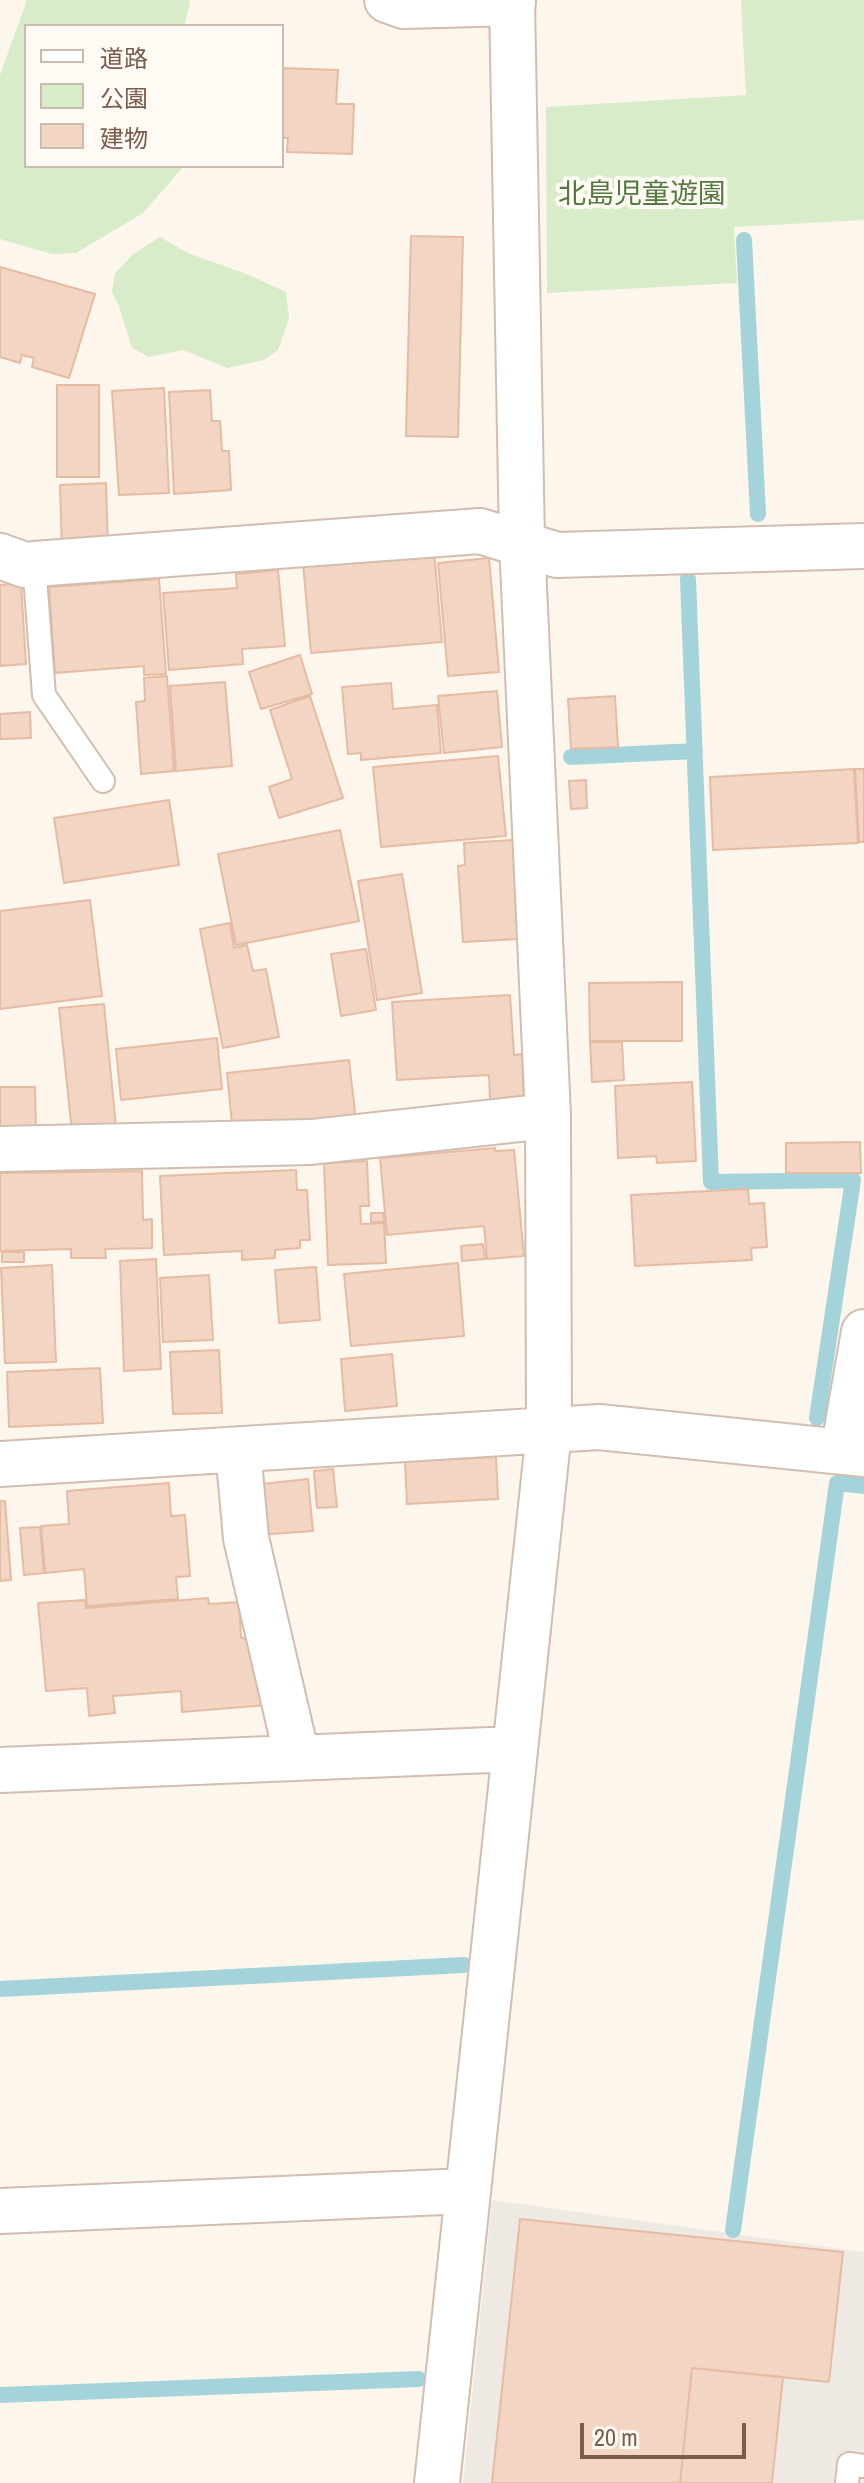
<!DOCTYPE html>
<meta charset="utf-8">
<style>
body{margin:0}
#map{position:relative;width:864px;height:2483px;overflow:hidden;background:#fdf6ec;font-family:"Archivo Narrow","Noto Sans JP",sans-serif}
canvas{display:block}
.legend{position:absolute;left:24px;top:24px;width:260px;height:144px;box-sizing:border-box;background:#fffaf3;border:2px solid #cabbb1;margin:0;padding:10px 14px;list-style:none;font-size:24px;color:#7a5c4d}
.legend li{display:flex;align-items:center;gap:16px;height:40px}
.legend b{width:40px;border:2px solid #cabbb1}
.scale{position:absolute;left:580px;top:2423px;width:166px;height:36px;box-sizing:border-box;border:4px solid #7a5c4d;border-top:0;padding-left:10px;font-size:24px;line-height:28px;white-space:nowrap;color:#7a5c4d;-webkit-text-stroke:6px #fffaf3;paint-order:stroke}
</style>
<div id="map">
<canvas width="864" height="2483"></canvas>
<ul class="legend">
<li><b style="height:10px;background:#fff"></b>道路</li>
<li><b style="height:22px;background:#d8ecc9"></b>公園</li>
<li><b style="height:22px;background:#f3d5c3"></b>建物</li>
</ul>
<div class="scale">20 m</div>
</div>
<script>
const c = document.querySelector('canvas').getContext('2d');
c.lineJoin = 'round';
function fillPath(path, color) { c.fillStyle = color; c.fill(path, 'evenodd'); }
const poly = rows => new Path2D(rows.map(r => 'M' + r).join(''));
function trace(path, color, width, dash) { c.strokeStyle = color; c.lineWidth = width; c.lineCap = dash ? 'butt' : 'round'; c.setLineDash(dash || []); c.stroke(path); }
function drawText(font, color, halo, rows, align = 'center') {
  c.font = font + ' "Archivo Narrow","Noto Sans JP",sans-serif'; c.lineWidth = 8; c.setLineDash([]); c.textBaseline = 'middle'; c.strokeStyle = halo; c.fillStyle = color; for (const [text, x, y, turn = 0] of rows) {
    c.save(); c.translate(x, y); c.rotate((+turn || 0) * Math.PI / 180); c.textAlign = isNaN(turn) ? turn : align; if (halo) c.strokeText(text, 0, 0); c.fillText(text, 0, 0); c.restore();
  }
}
const industrial = poly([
 [492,2200,864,2252,864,2483,463,2483]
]);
const green = poly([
 [27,0,189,0,190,3,184,26,26,26,26,166,184,166,143,213,76,253,52,254,0,239,0,75],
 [741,0,864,0,864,220,734,227,737,283,547,293,546,107,746,95],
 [160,237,188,253,249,275,286,292,289,319,278,350,264,360,228,368,183,350,149,357,132,348,119,306,112,292,115,273,133,254]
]);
const stream = poly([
 [744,240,758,514],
 [688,579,711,1182,853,1180,817,1418],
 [571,757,695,751],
 [0,1989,464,1965],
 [733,2230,837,1483,864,1486],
 [0,2395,419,2379]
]);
const building = poly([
 [282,68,338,70,336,104,354,104,352,154,287,152,288,138,282,138,282,68],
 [411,236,463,237,458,437,406,436,411,236],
 [0,267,95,294,69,378,32,367,34,358,22,355,20,363,0,357,0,267],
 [57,385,99,385,99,477,57,477,57,385],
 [164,388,169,493,119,495,112,391,164,388],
 [210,390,212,421,220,421,222,451,229,451,231,490,174,494,169,392,210,390],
 [106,483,108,548,62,550,60,485,106,483],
 [434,551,442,642,311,653,303,563,434,551],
 [489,558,499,672,448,676,438,563,489,558],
 [278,570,285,646,242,649,243,664,169,670,163,593,237,588,236,574,278,570],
 [159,579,166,674,144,675,144,666,55,673,49,587,159,579],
 [21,583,26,664,0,666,0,585,21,583],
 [300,655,312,694,261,709,249,672,300,655],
 [167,676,174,771,141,774,136,702,145,701,144,678,167,676],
 [225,682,232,766,176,771,170,686,225,682],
 [391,683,393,709,437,705,441,753,361,760,361,753,348,754,342,687,391,683],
 [497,691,502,747,444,753,438,696,497,691],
 [310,696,343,798,279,818,269,787,292,779,270,710,310,696],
 [615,696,618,747,571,749,568,699,615,696],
 [30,712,31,738,0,739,0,714,30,712],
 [498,756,506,836,381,847,373,767,498,756],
 [854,769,858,843,713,850,710,777,854,769],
 [855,769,864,769,864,842,859,842,855,769],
 [586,780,587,808,571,809,569,781,586,780],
 [169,800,179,865,64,883,54,818,169,800],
 [340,830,359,921,236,945,218,854,340,830],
 [513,840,519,939,463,942,458,866,465,865,464,843,513,840],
 [402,874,422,993,377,1000,358,881,402,874],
 [90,900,102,996,0,1009,0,911,90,900],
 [230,923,234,948,247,945,253,971,266,969,279,1037,223,1048,200,929,230,923],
 [366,949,376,1010,341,1016,331,954,366,949],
 [682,982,682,1041,590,1041,589,983,682,982],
 [510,995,514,1055,522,1054,524,1099,490,1102,489,1075,397,1080,392,1002,510,995],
 [104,1004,116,1127,72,1132,59,1008,104,1004],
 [217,1038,222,1089,121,1100,116,1049,217,1038],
 [590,1042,622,1042,624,1080,592,1082,590,1042],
 [349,1060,356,1121,233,1134,227,1073,349,1060],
 [692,1082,696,1161,657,1163,656,1156,618,1158,615,1086,692,1082],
 [0,1087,35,1087,36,1132,0,1133,0,1087],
 [860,1142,861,1173,786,1173,786,1143,860,1142],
 [495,1148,495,1151,514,1150,524,1256,487,1259,484,1226,387,1235,380,1158,495,1148],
 [367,1161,369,1206,360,1206,361,1224,384,1223,386,1263,328,1265,324,1163,367,1161],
 [296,1170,297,1190,307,1190,310,1240,300,1240,300,1248,275,1250,275,1258,242,1260,242,1251,164,1255,160,1176,296,1170],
 [142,1171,143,1220,152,1219,152,1248,105,1249,106,1258,71,1258,71,1249,0,1251,0,1173,142,1171],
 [748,1189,749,1204,764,1203,767,1247,751,1248,752,1260,635,1266,631,1195,748,1189],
 [371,1213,383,1213,384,1222,371,1222,371,1213],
 [483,1244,485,1259,462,1261,461,1246,483,1244],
 [2,1252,24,1252,24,1262,2,1262,2,1252],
 [156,1259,161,1369,124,1371,120,1261,156,1259],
 [458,1263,464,1336,351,1346,344,1274,458,1263],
 [52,1265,56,1362,5,1363,1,1268,52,1265],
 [316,1267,320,1320,279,1323,275,1270,316,1267],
 [209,1275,213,1340,163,1342,160,1278,209,1275],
 [219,1350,222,1413,173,1414,170,1352,219,1350],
 [392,1354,397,1406,345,1411,341,1359,392,1354],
 [100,1368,103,1423,9,1427,7,1372,100,1368],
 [496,1457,498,1499,407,1504,405,1461,496,1457],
 [333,1469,337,1507,317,1508,314,1471,333,1469],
 [308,1479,313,1531,257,1535,252,1485,308,1479],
 [169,1483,171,1516,185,1515,190,1576,176,1577,178,1599,87,1606,84,1569,45,1573,41,1526,69,1524,67,1491,169,1483],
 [0,1501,5,1501,11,1580,0,1581,0,1501],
 [40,1527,44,1573,24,1575,20,1528,40,1527],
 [208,1598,209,1604,239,1602,241,1638,262,1637,267,1705,182,1712,181,1691,113,1696,115,1713,89,1716,87,1688,46,1691,38,1603,85,1600,86,1608,208,1598],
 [520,2219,843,2252,829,2382,692,2368,680,2483,492,2483,520,2219],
 [692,2368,783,2377,772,2483,680,2483,692,2368]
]);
const service = poly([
 [34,564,44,695,103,781],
 [847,2483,849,2464,864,2466]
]);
const minor = poly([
 [387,0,404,6,513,3],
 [0,556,25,565,34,564,480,531,557,555,864,546],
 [0,1149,311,1142,548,1116],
 [238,1450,246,1538,297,1757],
 [843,1452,864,1332],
 [0,1464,599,1427,864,1454],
 [0,1770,515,1749],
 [0,2211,468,2191],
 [437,2483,549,1431,548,1116,522,542,512,0]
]);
const parkNames = [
 ["北島児童遊園",642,195]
];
fillPath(industrial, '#efe9e4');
fillPath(green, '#d8ecc9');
trace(stream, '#a5d3da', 16);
fillPath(building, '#f3d5c3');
trace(building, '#e6bba3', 2);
trace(service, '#d1beb0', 26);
trace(minor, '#d1beb0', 48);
trace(service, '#fff', 22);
trace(minor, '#fff', 44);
drawText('28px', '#537a41', '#fffaf3', parkNames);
</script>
